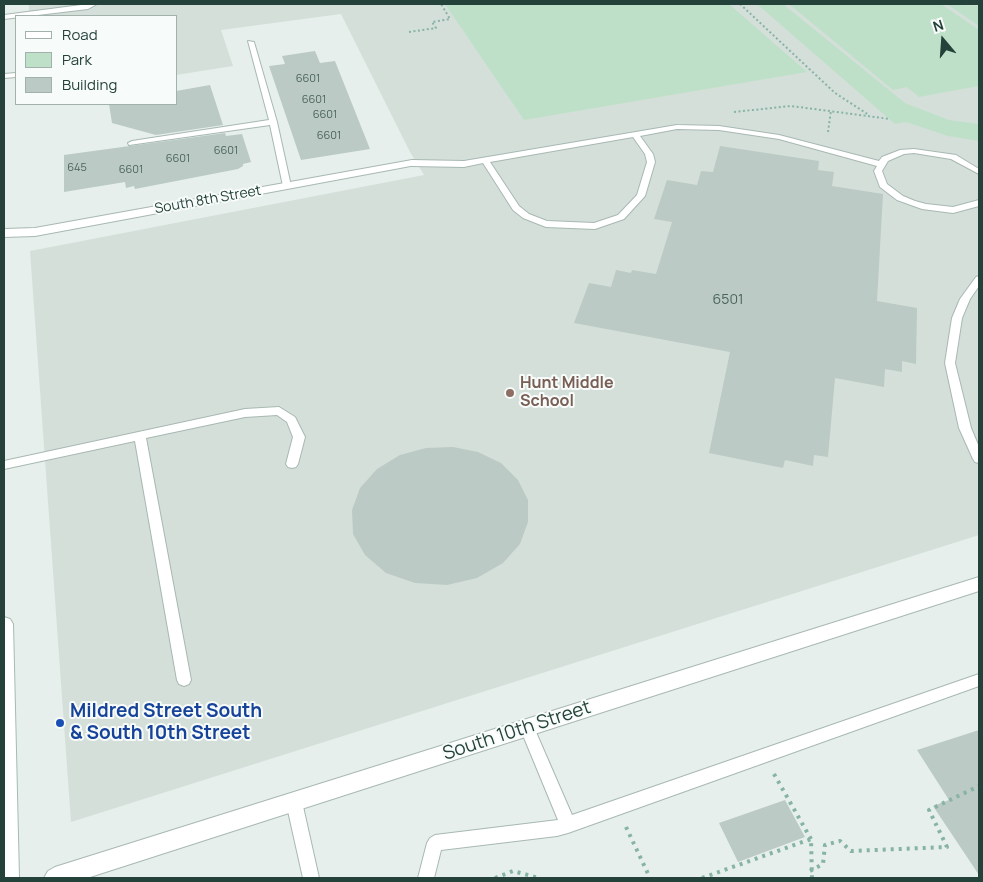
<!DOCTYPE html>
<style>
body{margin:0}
#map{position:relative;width:983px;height:882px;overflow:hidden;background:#e6efeb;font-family:Manrope,sans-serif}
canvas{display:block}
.frame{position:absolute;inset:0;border:5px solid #24423a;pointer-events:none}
.legend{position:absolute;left:15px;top:15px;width:162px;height:90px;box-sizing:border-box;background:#f7fbf9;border:1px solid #a3b1ad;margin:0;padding:6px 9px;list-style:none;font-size:15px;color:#24423a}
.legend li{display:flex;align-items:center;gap:10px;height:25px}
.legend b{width:25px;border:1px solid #a3b1ad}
.north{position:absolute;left:918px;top:15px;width:50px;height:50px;-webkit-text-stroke:4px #f7fbf9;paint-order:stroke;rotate:342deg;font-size:14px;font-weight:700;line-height:20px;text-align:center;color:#24423a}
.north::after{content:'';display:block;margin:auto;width:18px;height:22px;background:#24423a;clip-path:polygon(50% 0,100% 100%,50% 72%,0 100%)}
</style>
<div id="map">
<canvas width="983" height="882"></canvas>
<div class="frame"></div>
<ul class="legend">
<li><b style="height:6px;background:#fff"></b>Road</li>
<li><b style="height:14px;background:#bfe0c8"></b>Park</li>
<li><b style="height:14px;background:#bbcac4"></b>Building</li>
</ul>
<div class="north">N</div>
</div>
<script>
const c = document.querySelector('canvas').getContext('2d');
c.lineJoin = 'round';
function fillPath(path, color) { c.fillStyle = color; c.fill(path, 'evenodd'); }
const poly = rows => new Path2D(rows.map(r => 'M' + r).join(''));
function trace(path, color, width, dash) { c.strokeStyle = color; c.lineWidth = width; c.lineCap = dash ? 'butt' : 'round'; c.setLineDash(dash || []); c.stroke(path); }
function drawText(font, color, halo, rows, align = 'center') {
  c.font = font + ' Manrope,sans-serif'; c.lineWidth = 4; c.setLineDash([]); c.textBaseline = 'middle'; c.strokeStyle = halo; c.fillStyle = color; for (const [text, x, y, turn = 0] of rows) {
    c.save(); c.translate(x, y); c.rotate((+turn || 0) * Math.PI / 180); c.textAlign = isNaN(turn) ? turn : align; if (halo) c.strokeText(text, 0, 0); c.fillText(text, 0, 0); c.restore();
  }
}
const built = poly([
 [29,4,979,4,979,535,71,822,30,251,424,175,410,152,341,14,221,30,233,66,176,75,176,16,29,16]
]);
const green = poly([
 [445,4,729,4,807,72,524,120],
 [757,4,783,4,905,103,949,120,979,124,979,141,948,136,906,122,895,124],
 [789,4,941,4,979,30,979,86,919,97,907,87,893,90],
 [947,4,979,6,979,26]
]);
const building = poly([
 [315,51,320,63,335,61,370,149,301,160,269,66,285,64,282,56],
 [210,85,223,125,156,135,112,123,109,104,176,104,176,91],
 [225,133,226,136,242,134,251,162,243,164,243,166,238,169,135,189,134,186,126,188,125,182,64,192,64,155],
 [720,146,819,161,818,170,834,172,832,186,883,194,877,301,917,308,916,364,902,361,902,372,885,369,884,387,835,378,828,457,814,455,813,466,785,460,783,468,709,453,730,352,574,323,589,283,611,287,616,270,631,273,632,270,656,274,672,222,654,219,667,180,697,185,701,171,713,172],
 [453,447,478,452,501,463,518,480,528,500,528,522,520,544,503,563,477,578,447,585,415,583,386,573,365,555,353,534,352,510,360,488,377,469,400,455,426,448],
 [979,730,979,875,933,806,949,800,917,750],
 [785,800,805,837,738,862,719,823]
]);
const pathFar1 = poly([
 [740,4,835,93,869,115],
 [409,32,436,28,432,22,450,19,441,4],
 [734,112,791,106,890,119],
 [828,132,831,110]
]);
const path = poly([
 [774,774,811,839],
 [626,827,650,878],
 [810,871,823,864,825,845,840,841,851,851,947,847,929,810,979,786],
 [495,878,513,871,539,878],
 [702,878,811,839,812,878]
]);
const service = poly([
 [89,4,97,4,88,9,4,19,4,15,89,4],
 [248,41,254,42,277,122,291,186,290,188,284,188,283,186,270,125,129,145,128,143,132,141,269,120,248,41],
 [16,73,16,77,4,78,4,74,16,73],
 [677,125,719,126,779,135,879,161,882,157,900,150,914,149,956,155,979,169,979,174,951,159,914,153,904,154,888,161,882,171,887,184,903,196,915,201,926,204,953,207,979,200,979,206,953,213,922,209,897,200,880,187,874,171,877,166,779,139,719,130,677,129,640,136,653,154,655,162,645,196,624,219,595,229,546,227,523,218,513,210,483,163,464,167,412,166,408,163,412,160,464,161,677,125],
 [633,137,645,154,647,162,637,195,618,215,594,223,547,221,529,214,519,206,490,162,633,137],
 [979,276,979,286,970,299,962,318,955,363,971,428,979,447,979,463,975,462,973,459,959,428,945,363,952,318,960,299,976,277,979,276],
 [279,407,295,417,305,437,298,464,296,467,292,468,288,467,286,464,293,437,287,422,277,415,245,417,146,438,191,680,189,684,184,686,179,684,177,680,135,441,4,469,4,461,245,409,279,407],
 [979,674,979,686,568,833,557,836,441,850,434,878,418,878,427,843,430,838,435,835,558,820,520,728,522,723,527,721,532,723,572,815,979,674],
 [294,795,299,797,302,802,319,878,303,878,286,802,289,797,294,795]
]);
const minor = poly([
 [412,160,416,161,416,165,35,236,4,237,4,229,35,228,412,160],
 [979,577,979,591,87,878,44,878,48,871,55,867,979,577]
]);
const secondary = poly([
 [4,617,10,619,13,624,19,878,4,878,4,617]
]);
const markers = [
 [510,393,5,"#8d6e63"],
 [60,723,5,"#1a4fb4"]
];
const farNumbernames = [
 ["6601",308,79],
 ["6601",314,100],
 ["6601",325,115],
 ["6601",329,136],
 ["6601",226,151],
 ["6601",178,159],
 ["645",77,168],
 ["6601",131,170]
];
const farStreetnames = [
 ["South 8th Street",208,200,-10]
];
const numberNames = [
 ["6501",728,300]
];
const educationNames = [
 ["Hunt Middle",520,384],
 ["School",520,402]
];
const nearTransitnames = [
 ["Mildred Street South",70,712],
 ["& South 10th Street",70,734]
];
const nearStreetnames = [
 ["South 10th Street",517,731,-18]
];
fillPath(built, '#d4dfda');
fillPath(green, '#bfe0c8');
fillPath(building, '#bbcac4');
trace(service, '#a8b8b2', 2);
trace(minor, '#a8b8b2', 2);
trace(secondary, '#a4bbb3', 2);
trace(pathFar1, '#86b3a5', 2, [2, 2.5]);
trace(path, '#86b3a5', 4, [3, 5]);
fillPath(service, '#fff');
fillPath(minor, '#fff');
fillPath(secondary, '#fff');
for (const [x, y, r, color] of markers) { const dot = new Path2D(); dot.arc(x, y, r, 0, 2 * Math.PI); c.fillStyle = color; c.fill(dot); trace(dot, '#f7fbf9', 2); }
drawText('11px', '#4a645c', null, farNumbernames);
drawText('14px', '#24423a', '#f7fbf9', farStreetnames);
drawText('14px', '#4a645c', null, numberNames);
drawText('bold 16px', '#785e54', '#f7fbf9', educationNames, 'left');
drawText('bold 19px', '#164399', '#f7fbf9', nearTransitnames, 'left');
drawText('19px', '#24423a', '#f7fbf9', nearStreetnames);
</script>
